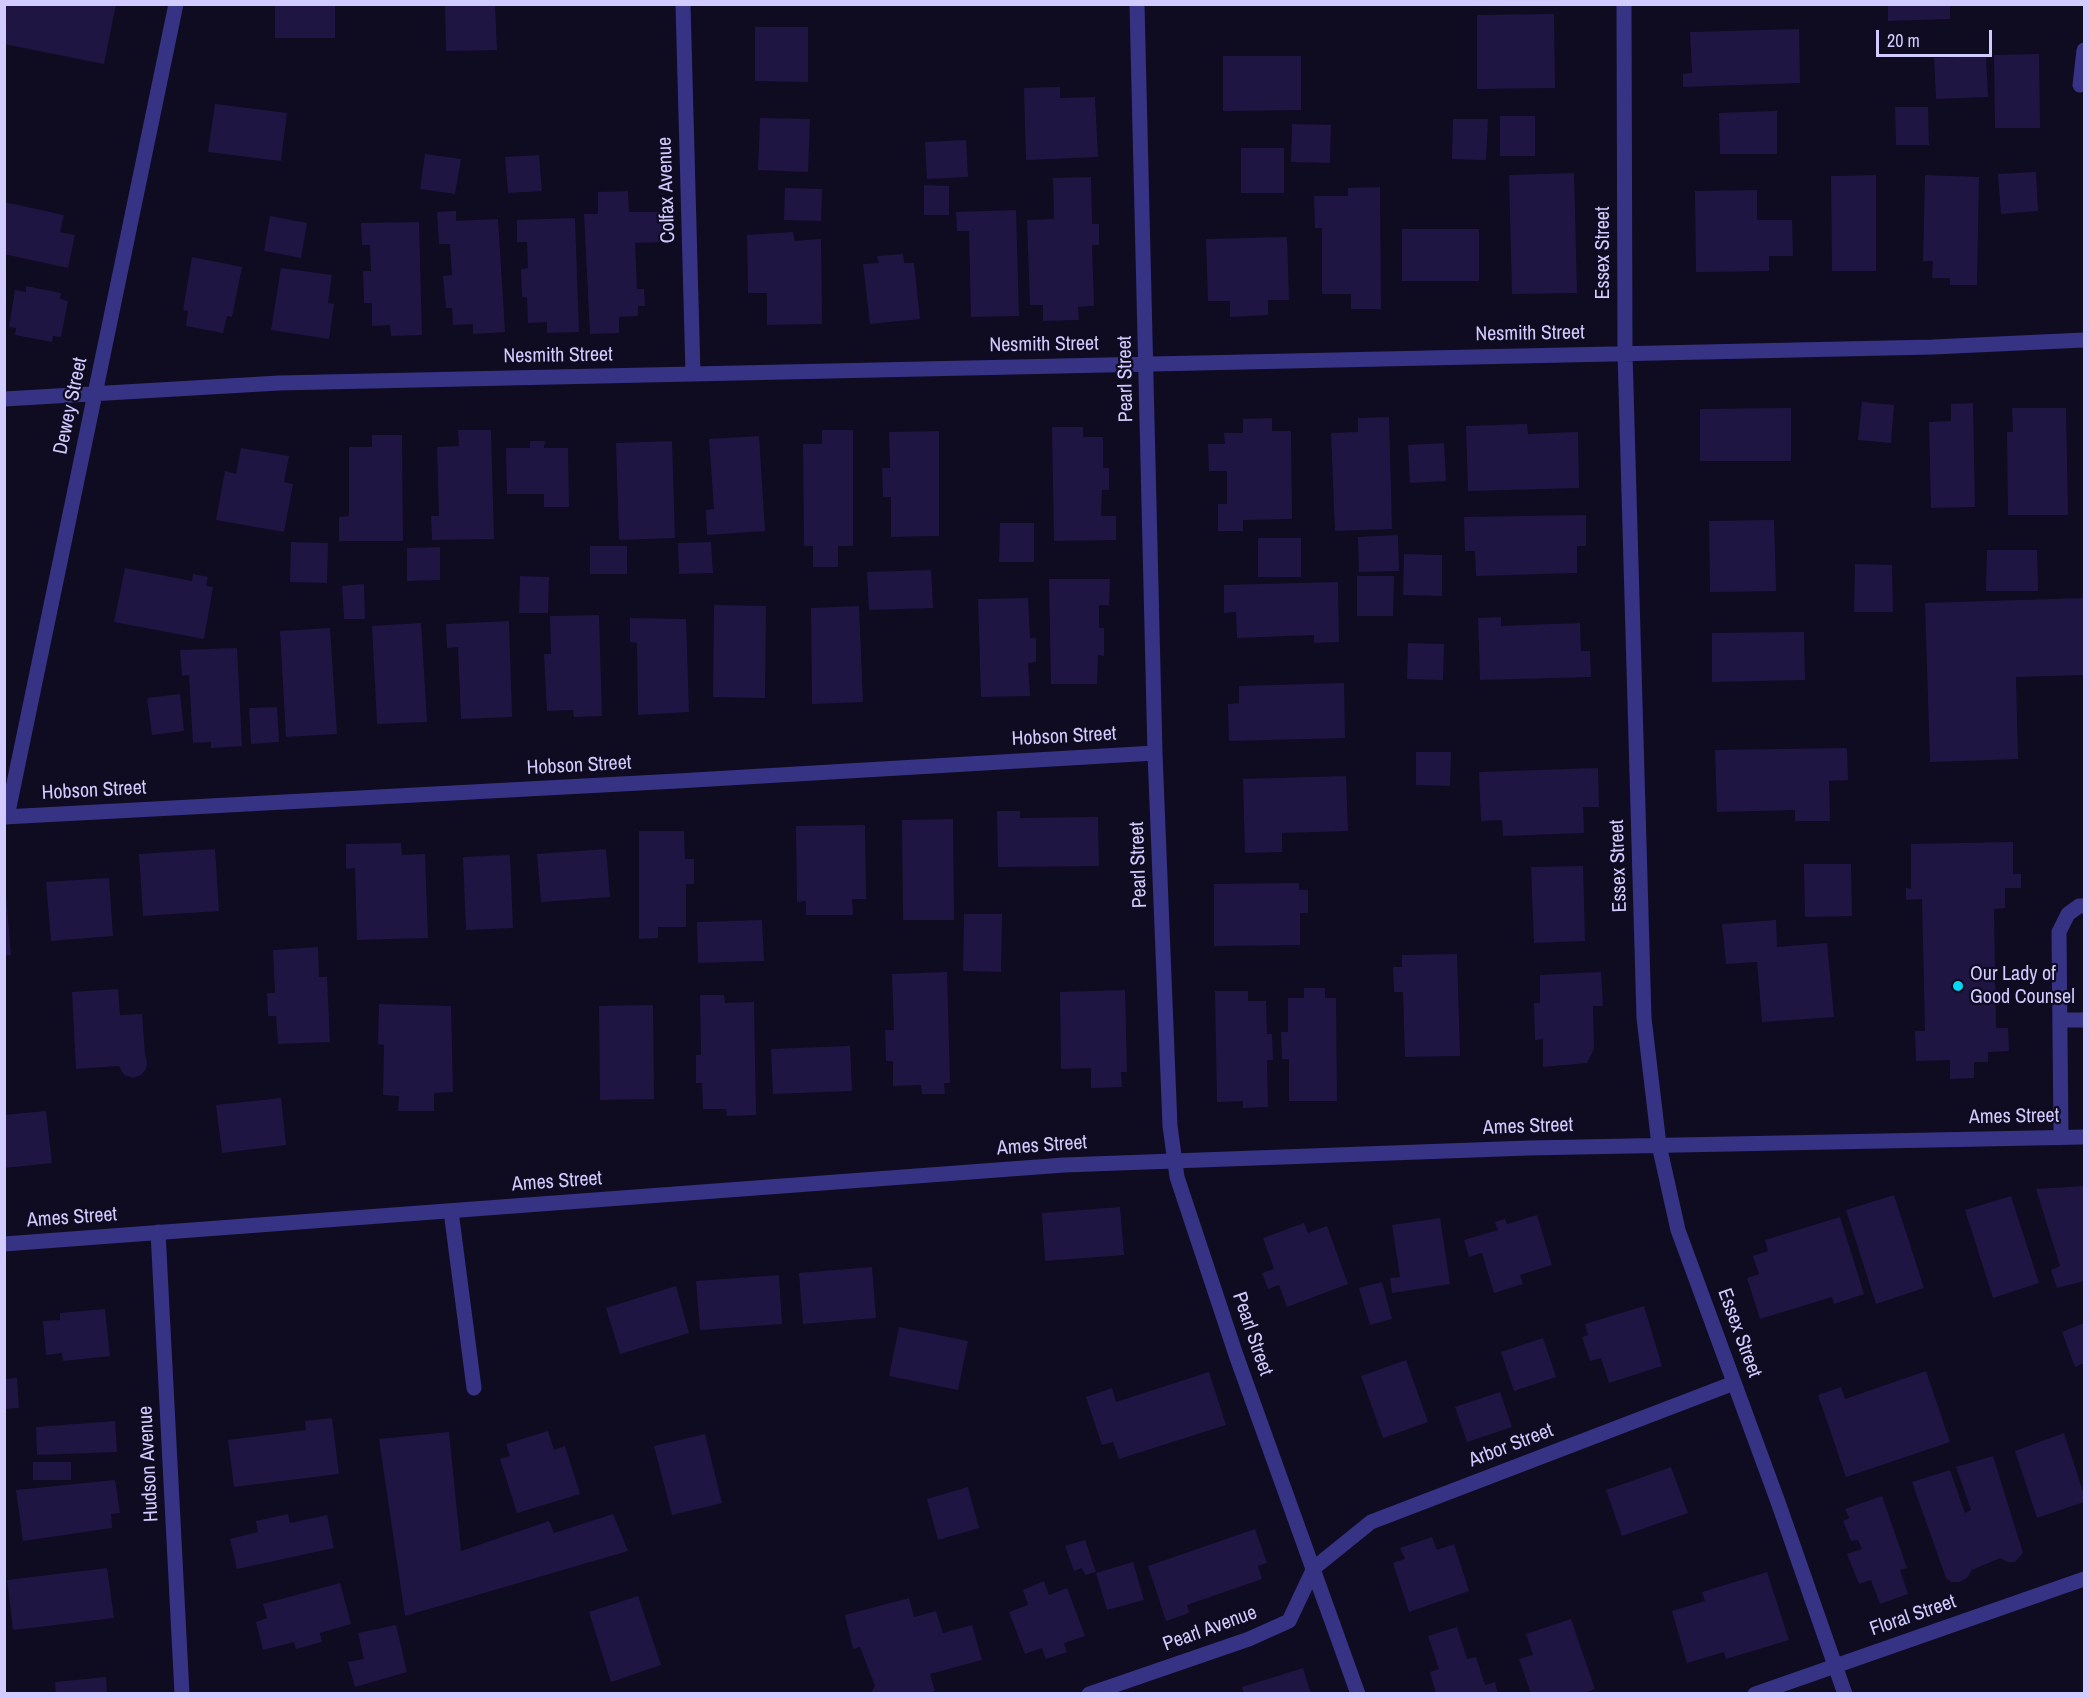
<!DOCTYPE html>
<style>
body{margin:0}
#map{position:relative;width:2089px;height:1698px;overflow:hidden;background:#0f0b21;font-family:"Archivo Narrow",sans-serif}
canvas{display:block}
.frame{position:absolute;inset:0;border:6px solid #d2cbff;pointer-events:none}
.scale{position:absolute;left:1876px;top:30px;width:116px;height:27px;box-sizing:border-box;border:3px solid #d2cbff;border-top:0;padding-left:8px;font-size:18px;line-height:21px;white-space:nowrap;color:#d2cbff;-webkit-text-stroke:4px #0f0b21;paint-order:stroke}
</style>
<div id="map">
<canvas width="2089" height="1698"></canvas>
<div class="frame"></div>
<div class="scale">20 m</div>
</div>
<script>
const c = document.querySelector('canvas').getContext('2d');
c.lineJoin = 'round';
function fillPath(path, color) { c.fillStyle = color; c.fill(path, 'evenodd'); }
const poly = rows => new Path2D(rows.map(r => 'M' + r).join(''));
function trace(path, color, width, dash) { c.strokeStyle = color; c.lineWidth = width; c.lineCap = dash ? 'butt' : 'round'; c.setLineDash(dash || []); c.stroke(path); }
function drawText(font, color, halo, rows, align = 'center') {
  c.font = font + ' "Archivo Narrow",sans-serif'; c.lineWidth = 4.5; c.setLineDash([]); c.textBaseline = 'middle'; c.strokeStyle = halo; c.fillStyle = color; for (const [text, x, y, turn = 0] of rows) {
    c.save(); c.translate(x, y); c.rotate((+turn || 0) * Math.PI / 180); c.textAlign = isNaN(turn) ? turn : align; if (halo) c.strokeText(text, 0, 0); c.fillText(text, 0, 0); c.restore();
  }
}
const building = poly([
 [4,4,116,4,104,64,4,44],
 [275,4,335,4,335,38,275,38],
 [445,4,495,4,497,50,446,51],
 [1888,4,1950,4,1950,19,1888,21],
 [1554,14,1555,88,1477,89,1477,15],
 [755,27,808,27,808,82,755,81],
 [1799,29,1800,83,1683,87,1683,74,1692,73,1690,32],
 [2039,54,2040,128,1995,128,1994,55],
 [1223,56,1301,56,1301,110,1223,111],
 [1986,56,1988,97,1936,99,1934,58],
 [1060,87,1060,98,1095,97,1098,157,1026,160,1024,88],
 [215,104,287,113,281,161,208,152],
 [1895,107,1928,107,1929,145,1896,145],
 [1777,111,1777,154,1720,154,1719,113],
 [1500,116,1535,116,1535,156,1500,156],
 [760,118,810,119,808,172,758,170],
 [1453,119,1488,119,1486,160,1452,159],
 [1292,124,1331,125,1330,163,1291,162],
 [966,140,968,177,927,179,925,142],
 [1241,148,1284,148,1284,193,1241,193],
 [425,154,461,159,455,194,420,189],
 [539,155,542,191,508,193,505,157],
 [2036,172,2038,211,2001,214,1998,174],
 [1574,173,1577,293,1512,294,1509,175],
 [1876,175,1876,271,1832,271,1831,176],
 [1925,175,1979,177,1977,285,1950,285,1950,278,1932,278,1933,261,1923,261],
 [1091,177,1092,224,1099,224,1099,245,1092,245,1094,306,1078,307,1079,320,1043,321,1043,305,1030,305,1027,220,1054,219,1053,178],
 [924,185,949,186,949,215,924,215],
 [1380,187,1381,309,1351,309,1351,294,1322,294,1322,228,1315,228,1314,196,1348,196,1348,188],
 [785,188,822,189,821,221,784,220],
 [1757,190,1757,220,1792,220,1793,256,1769,256,1769,271,1696,272,1695,191],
 [628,191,629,212,663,212,664,242,635,243,637,289,644,289,645,306,638,306,638,316,619,317,619,333,590,334,584,214,598,214,598,192],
 [4,202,64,215,60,232,75,235,68,268,4,254],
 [1016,210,1019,316,971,317,969,231,957,231,956,212],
 [456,211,456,221,498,219,505,332,473,334,473,324,453,325,452,308,446,308,443,276,452,275,450,244,439,244,437,212],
 [270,216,307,223,301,258,264,251],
 [575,218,579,332,547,333,547,322,528,323,527,297,522,297,521,269,528,268,527,242,517,242,517,220],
 [419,222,422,335,391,336,390,325,372,326,372,303,364,303,363,271,371,271,370,245,362,245,361,223],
 [1402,229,1479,229,1479,281,1402,281],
 [793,232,795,241,821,239,822,324,767,325,767,293,748,293,747,235],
 [1287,237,1289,300,1268,300,1268,315,1230,317,1230,301,1208,301,1206,239],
 [903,254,904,263,914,263,920,319,870,324,863,264,879,263,877,256],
 [192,257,242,267,232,317,227,316,223,333,186,326,188,311,183,310],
 [281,268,332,275,328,303,334,304,329,339,271,330],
 [26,286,61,293,60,299,68,301,61,337,53,336,52,342,15,335,16,328,9,327,15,290,26,292],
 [1862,402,1894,405,1891,443,1858,440],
 [1973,403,1975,507,1931,508,1929,422,1951,421,1951,404],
 [1791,408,1791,461,1700,461,1700,409],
 [2012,408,2066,408,2068,515,2008,515,2007,432,2013,432],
 [1389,417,1392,529,1335,531,1331,433,1358,432,1358,418],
 [1272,418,1272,431,1291,431,1292,519,1243,520,1243,531,1218,531,1218,504,1227,504,1227,471,1209,471,1208,444,1225,444,1224,433,1243,433,1243,419],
 [1527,424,1528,434,1578,432,1579,488,1468,491,1466,426],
 [1052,427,1083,427,1083,437,1103,437,1103,468,1109,468,1109,490,1102,490,1101,516,1116,516,1116,540,1054,541],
 [458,430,491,430,494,539,432,540,431,516,439,516,437,447,459,446],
 [822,430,853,430,853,546,838,546,838,567,813,567,813,546,804,546,803,444,822,444],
 [939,431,939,536,891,537,891,497,883,497,882,468,890,468,889,432],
 [372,435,402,435,403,541,339,541,339,517,349,516,349,447,372,447],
 [759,436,765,531,707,535,706,510,714,509,709,439],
 [530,441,545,441,544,448,568,448,569,507,544,507,544,494,507,494,506,448,530,448],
 [672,441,675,538,619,540,616,443],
 [1444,443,1446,481,1410,483,1408,445],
 [241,448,289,456,284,482,293,484,284,532,216,520,225,471,236,474],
 [1586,515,1586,546,1577,546,1577,573,1476,576,1475,551,1465,551,1464,517],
 [1774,520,1776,591,1710,592,1709,521],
 [1000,523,1034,523,1034,562,999,562],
 [1398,535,1399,571,1359,572,1358,537],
 [1258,538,1301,538,1301,577,1258,577],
 [291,542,328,543,327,583,290,582],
 [711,542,713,573,679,574,678,543],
 [590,546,627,546,627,574,590,574],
 [440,547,440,580,407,581,407,548],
 [1987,550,2037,550,2038,591,1986,591],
 [1404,554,1442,555,1442,596,1403,595],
 [1855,564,1892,565,1893,612,1854,612],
 [125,568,192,581,193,574,208,577,206,586,213,587,204,639,114,622],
 [931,570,933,608,869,610,867,572],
 [520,576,549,577,548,613,519,613],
 [1357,576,1394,576,1393,616,1357,616],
 [1049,579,1110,579,1109,605,1099,605,1099,628,1104,628,1104,656,1098,655,1097,684,1051,684],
 [1338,582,1339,642,1314,643,1314,635,1237,638,1236,612,1224,613,1224,585],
 [364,584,365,619,344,619,342,586],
 [1028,598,1030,638,1036,638,1036,662,1028,663,1030,696,981,697,978,599],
 [2084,598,2084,675,2016,677,2018,759,1930,762,1925,603],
 [714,605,766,606,765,698,713,697],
 [859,606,863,702,812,704,811,608],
 [599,615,602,716,574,717,573,710,547,711,544,654,551,654,550,616],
 [1501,617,1501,626,1580,623,1581,651,1590,651,1591,677,1480,680,1478,618],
 [630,618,686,619,689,712,638,715,637,643,630,642],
 [509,621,512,717,461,719,458,647,447,648,446,624],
 [421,623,427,722,377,724,372,626],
 [330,628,337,734,286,737,280,631],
 [1804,632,1805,680,1712,682,1712,633],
 [1408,643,1444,644,1443,680,1407,679],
 [237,648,242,746,211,748,211,742,193,743,189,675,182,676,180,650],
 [1344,683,1345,738,1229,741,1228,704,1239,703,1239,686],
 [180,694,184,731,152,735,147,698],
 [277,707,279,742,251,744,249,708],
 [1847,748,1848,780,1829,781,1830,821,1795,821,1795,810,1717,812,1715,750],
 [1416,752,1451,752,1450,786,1416,785],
 [1598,768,1599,807,1583,807,1584,833,1503,836,1502,820,1481,821,1479,772],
 [1346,776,1348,831,1282,833,1282,852,1245,853,1243,779],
 [997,811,1020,811,1020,818,1098,817,1099,866,998,867],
 [953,819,954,920,903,920,902,820],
 [865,825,866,899,852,899,853,915,806,915,806,901,797,902,796,826],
 [639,831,684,831,685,859,694,859,694,884,686,884,686,927,658,927,658,938,639,939],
 [2013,842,2013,874,2021,874,2021,888,2005,888,2005,908,1994,909,1996,1028,2008,1028,2009,1051,1988,1052,1988,1062,1974,1062,1974,1078,1950,1079,1950,1060,1916,1061,1915,1031,1925,1031,1922,899,1906,900,1906,888,1911,889,1911,844],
 [401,843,402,855,425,854,428,938,357,940,355,868,346,869,346,844],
 [215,849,219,911,143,916,139,854],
 [606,849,610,897,541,902,537,854],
 [510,855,513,928,466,930,463,857],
 [1804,864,1851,864,1852,916,1805,917],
 [1583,866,1585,941,1534,943,1531,867],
 [109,878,113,936,51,941,46,882],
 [1299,883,1299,890,1308,890,1308,913,1300,913,1300,945,1214,946,1214,884],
 [4,895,6,895,11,955,4,956],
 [964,914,1002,914,1001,972,963,971],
 [762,920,764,961,698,963,697,922],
 [1776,920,1777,947,1827,943,1834,1017,1762,1022,1757,962,1726,964,1722,924],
 [318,947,319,977,327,977,330,1042,278,1044,276,1016,268,1016,267,993,275,993,273,950],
 [1457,954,1460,1056,1405,1057,1403,992,1394,992,1393,967,1402,967,1402,955],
 [947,972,950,1083,944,1083,945,1094,922,1094,921,1085,893,1086,893,1061,886,1061,885,1030,894,1030,892,974],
 [1601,972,1603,1006,1593,1006,1594,1049,1587,1063,1543,1067,1543,1039,1535,1040,1534,1003,1540,1003,1540,975],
 [1304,988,1325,988,1325,998,1336,998,1337,1101,1289,1101,1289,1059,1282,1059,1281,1032,1288,1032,1288,998,1304,998],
 [118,989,120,1015,142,1014,145,1055,147,1062,146,1069,141,1075,133,1078,124,1075,119,1066,76,1069,72,992],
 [1125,990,1127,1072,1121,1072,1122,1087,1091,1088,1091,1068,1061,1069,1060,992],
 [1215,991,1248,991,1248,1001,1266,1001,1267,1034,1272,1034,1273,1060,1267,1060,1268,1107,1243,1108,1243,1101,1217,1102],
 [700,995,724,995,725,1003,754,1002,756,1115,727,1116,726,1109,703,1109,702,1083,696,1083,696,1055,701,1055],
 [379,1004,451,1006,453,1092,434,1093,434,1111,398,1111,399,1096,383,1095,384,1045,378,1044],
 [653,1005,654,1099,600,1100,599,1006],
 [850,1046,852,1091,773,1094,771,1049],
 [281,1098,286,1145,222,1153,216,1105],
 [46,1111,52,1163,4,1168,4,1115],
 [2084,1186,2084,1281,2057,1288,2051,1270,2060,1266,2036,1189],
 [1894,1195,1924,1288,1876,1304,1846,1210],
 [2011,1196,2039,1283,1993,1298,1965,1210],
 [1120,1207,1124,1255,1045,1261,1042,1213],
 [1537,1215,1552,1265,1520,1275,1523,1284,1494,1293,1482,1253,1469,1257,1464,1240,1498,1230,1495,1222,1505,1219,1507,1224],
 [1840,1217,1864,1294,1834,1304,1832,1297,1760,1319,1747,1278,1759,1274,1753,1256,1768,1251,1765,1240],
 [1440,1218,1450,1284,1392,1293,1390,1278,1400,1277,1392,1225],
 [1304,1223,1308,1233,1327,1226,1348,1284,1287,1307,1279,1285,1268,1289,1262,1273,1274,1269,1263,1238],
 [872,1267,876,1318,803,1324,799,1273],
 [779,1275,782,1324,700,1330,696,1281],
 [1382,1282,1392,1319,1370,1325,1359,1288],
 [676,1286,689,1333,620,1354,606,1308],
 [1644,1306,1662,1366,1609,1383,1601,1358,1590,1361,1582,1337,1588,1335,1585,1324],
 [105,1309,110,1356,63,1361,62,1353,46,1355,43,1321,60,1320,60,1313],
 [2084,1323,2084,1363,2075,1367,2062,1332],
 [899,1327,968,1341,958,1390,889,1376],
 [1543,1338,1556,1377,1514,1391,1501,1352],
 [1406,1360,1428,1422,1383,1438,1361,1376],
 [1926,1371,1950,1442,1846,1477,1818,1395,1841,1387,1845,1399],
 [1209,1372,1226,1425,1119,1459,1113,1442,1102,1445,1086,1397,1112,1388,1116,1402],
 [17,1378,19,1408,4,1409,4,1379],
 [1500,1392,1512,1427,1467,1442,1455,1407],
 [332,1418,339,1474,234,1487,228,1440,306,1430,305,1421],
 [115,1421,117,1452,37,1455,36,1427],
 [548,1431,554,1450,565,1446,580,1494,517,1513,500,1459,510,1456,506,1444],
 [449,1432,461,1551,549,1521,554,1533,613,1514,628,1551,405,1616,379,1439],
 [2064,1433,2084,1495,2084,1502,2037,1518,2015,1451],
 [705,1434,722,1503,672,1515,654,1446],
 [1993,1456,2023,1553,2015,1562,2007,1562,2000,1558,1972,1570,1967,1578,1959,1582,1951,1582,1946,1578,1912,1482,1950,1470,1965,1513,1971,1510,1956,1467],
 [33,1462,71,1462,71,1480,33,1480],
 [1671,1467,1688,1513,1622,1536,1606,1490],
 [115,1480,120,1513,111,1514,112,1528,23,1541,16,1490],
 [968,1487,979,1528,938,1540,927,1499],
 [1882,1496,1907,1568,1900,1570,1908,1594,1880,1604,1871,1580,1859,1584,1847,1554,1862,1549,1858,1540,1851,1541,1843,1521,1849,1518,1845,1509],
 [288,1514,290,1523,327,1515,334,1548,237,1569,230,1539,258,1532,256,1521],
 [1255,1529,1267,1563,1258,1566,1262,1579,1187,1605,1189,1613,1166,1621,1148,1566],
 [1432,1537,1437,1550,1454,1544,1469,1591,1409,1612,1393,1563,1405,1559,1400,1548],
 [1085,1540,1096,1572,1085,1575,1082,1568,1074,1571,1065,1546],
 [1133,1562,1144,1600,1107,1610,1096,1573],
 [107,1568,114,1618,13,1630,7,1580],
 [1767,1572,1789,1640,1726,1659,1724,1652,1687,1663,1672,1611,1705,1601,1702,1592],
 [1044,1581,1049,1595,1067,1588,1085,1636,1064,1643,1067,1652,1046,1659,1042,1648,1025,1654,1009,1612,1028,1605,1023,1590],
 [340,1583,351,1624,320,1633,322,1642,296,1649,294,1642,263,1650,256,1622,267,1618,263,1604],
 [638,1596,661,1665,611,1682,589,1612],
 [909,1598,914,1617,936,1611,943,1633,972,1625,982,1660,930,1674,935,1691,927,1694,870,1694,875,1686,860,1647,853,1649,845,1615],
 [1571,1619,1595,1689,1581,1694,1531,1694,1519,1659,1533,1655,1526,1634],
 [396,1625,407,1672,355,1687,348,1662,364,1659,358,1633],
 [1457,1627,1467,1659,1476,1657,1485,1685,1495,1682,1498,1694,1436,1694,1430,1672,1439,1669,1428,1636],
 [1303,1668,1311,1694,1244,1694,1242,1687],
 [106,1677,107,1694,56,1694,55,1682]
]);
const service = poly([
 [2080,85,2084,50],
 [2060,1020,2084,1020],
 [2061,1137,2059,932,2068,914,2079,906,2084,906],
 [451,1211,474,1388]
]);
const minor = poly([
 [683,4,693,374],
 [1137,4,1155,753,1170,1126,1177,1177,1236,1355,1358,1694],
 [1624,4,1625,353,1644,1018,1659,1145,1678,1230,1778,1502,1845,1694],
 [4,399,279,383,1933,347,2084,340],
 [4,817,677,781,1155,753],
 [7,817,176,4],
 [158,1232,182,1694],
 [4,1244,1064,1165,1528,1148,2084,1137],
 [1089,1694,1249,1639,1289,1621,1314,1568,1371,1522,1734,1383],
 [1755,1694,2084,1579]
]);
const markers = [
 [1958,986,6,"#00d8f6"]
];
const streetNames = [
 ["Colfax Avenue",667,190,-92],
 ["Essex Street",1604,253,-90],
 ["Nesmith Street",1530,334,-1],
 ["Nesmith Street",1044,345,-1],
 ["Nesmith Street",558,356,-1],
 ["Pearl Street",1126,379,-91],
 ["Dewey Street",71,406,-78],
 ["Hobson Street",1064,737,-3],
 ["Hobson Street",579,766,-3],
 ["Hobson Street",94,791,-3],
 ["Pearl Street",1139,865,-92],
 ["Essex Street",1619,866,-92],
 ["Ames Street",2014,1117,-1],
 ["Ames Street",1528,1127,-2],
 ["Ames Street",1042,1146,-4],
 ["Ames Street",557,1182,-4],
 ["Ames Street",72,1218,-4],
 ["Essex Street",1739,1333,70],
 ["Pearl Street",1252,1334,71],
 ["Arbor Street",1511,1446,-21],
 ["Hudson Avenue",149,1464,-93],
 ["Floral Street",1913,1616,-19],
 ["Pearl Avenue",1210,1629,-20]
];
const poiNames = [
 ["Our Lady of",1970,975],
 ["Good Counsel",1970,998]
];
fillPath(building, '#1f1543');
trace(service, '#363284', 15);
trace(minor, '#363284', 15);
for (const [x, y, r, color] of markers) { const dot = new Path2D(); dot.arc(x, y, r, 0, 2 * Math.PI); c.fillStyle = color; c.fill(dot); trace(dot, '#0f0b21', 2); }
drawText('20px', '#d2cbff', '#0f0b21', streetNames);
drawText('20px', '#d2cbff', '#0f0b21', poiNames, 'left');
</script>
